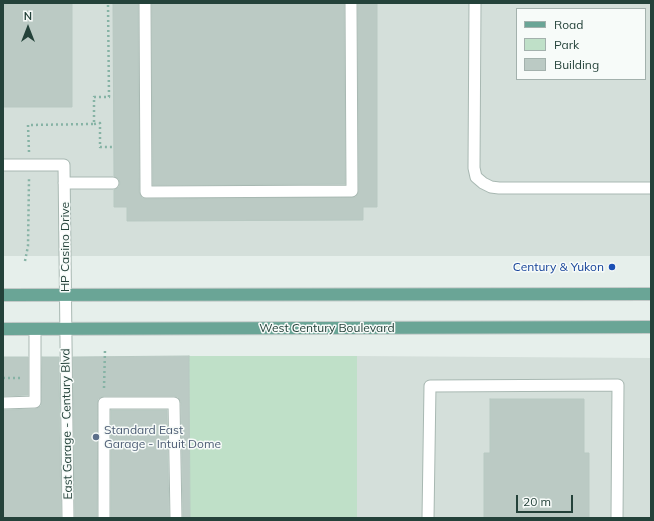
<!DOCTYPE html>
<style>
body{margin:0}
#map{position:relative;width:654px;height:521px;overflow:hidden;background:#e6efeb;font-family:Mulish,sans-serif}
canvas{display:block}
.frame{position:absolute;inset:0;border:4px solid #24423a;pointer-events:none}
.legend{position:absolute;left:516px;top:8px;width:130px;height:72px;box-sizing:border-box;background:#f7fbf9;border:1px solid #a3b1ad;margin:0;padding:5px 7px;list-style:none;font-size:12px;color:#24423a}
.legend li{display:flex;align-items:center;gap:8px;height:20px}
.legend b{width:20px;border:1px solid #a3b1ad}
.north{position:absolute;left:8px;top:8px;width:40px;height:40px;-webkit-text-stroke:3px #f7fbf9;paint-order:stroke;rotate:0deg;font-size:11px;font-weight:700;line-height:16px;text-align:center;color:#24423a}
.north::after{content:'';display:block;margin:auto;width:14px;height:18px;background:#24423a;clip-path:polygon(50% 0,100% 100%,50% 72%,0 100%)}
.scale{position:absolute;left:516px;top:495px;width:57px;height:18px;box-sizing:border-box;border:2px solid #24423a;border-top:0;padding-left:5px;font-size:12px;line-height:14px;white-space:nowrap;color:#24423a;-webkit-text-stroke:3px #f7fbf9;paint-order:stroke}
</style>
<div id="map">
<canvas width="654" height="521"></canvas>
<div class="frame"></div>
<ul class="legend">
<li><b style="height:5px;background:#6aa596"></b>Road</li>
<li><b style="height:11px;background:#bfe0c8"></b>Park</li>
<li><b style="height:11px;background:#bbcac4"></b>Building</li>
</ul>
<div class="north">N</div>
<div class="scale">20 m</div>
</div>
<script>
const c = document.querySelector('canvas').getContext('2d');
c.lineJoin = 'round';
function fillPath(path, color) { c.fillStyle = color; c.fill(path, 'evenodd'); }
const poly = rows => new Path2D(rows.map(r => 'M' + r).join(''));
function trace(path, color, width, dash) { c.strokeStyle = color; c.lineWidth = width; c.lineCap = dash ? 'butt' : 'round'; c.setLineDash(dash || []); c.stroke(path); }
function drawText(font, color, halo, rows, align = 'center') {
  c.font = font + ' Mulish,sans-serif'; c.lineWidth = 3; c.setLineDash([]); c.textBaseline = 'middle'; c.strokeStyle = halo; c.fillStyle = color; for (const [text, x, y, turn = 0] of rows) {
    c.save(); c.translate(x, y); c.rotate((+turn || 0) * Math.PI / 180); c.textAlign = isNaN(turn) ? turn : align; if (halo) c.strokeText(text, 0, 0); c.fillText(text, 0, 0); c.restore();
  }
}
const built = poly([
 [3,3,651,3,651,256,3,256],
 [517,9,645,9,645,79,517,79],
 [357,356,651,358,651,518,357,518]
]);
const green = poly([
 [189,356,357,356,357,518,190,518]
]);
const building = poly([
 [3,3,72,3,72,107,3,107,3,3],
 [113,3,138,3,139,192,142,198,146,199,356,197,359,191,358,3,377,3,377,207,363,207,363,220,127,221,127,207,114,207,114,190,119,187,120,183,119,179,114,176,113,3],
 [152,3,344,3,345,184,153,185,152,3],
 [189,356,190,518,183,518,181,403,178,397,174,396,104,396,98,399,97,518,75,518,73,357,189,356],
 [3,357,28,357,28,395,3,396,3,357],
 [42,357,59,357,61,518,3,518,3,410,35,409,41,406,42,357],
 [490,399,584,399,584,453,589,453,589,518,484,518,484,453,490,453,490,399],
 [111,410,167,410,169,518,111,518,111,410]
]);
const path = poly([
 [94,124,100,123,100,147,114,147],
 [29,152,28,125,94,124,94,97,109,97,108,3],
 [25,261,28,246,29,179],
 [3,378,21,378],
 [104,388,105,350]
]);
const service = poly([
 [145,3,146,192,352,191,351,3],
 [475,3,474,168,476,177,483,183,491,187,499,188,651,188],
 [3,165,64,165,68,518],
 [64,183,113,183],
 [3,403,35,402,35,329],
 [104,518,104,403,174,403,176,518],
 [428,518,430,386,618,385,617,518]
]);
const primary = poly([
 [3,295,651,294],
 [3,329,651,327]
]);
const markers = [
 [612,267,4,"#1a4fb4"],
 [96,437,4,"#5c6f8a"]
];
const streetNames = [
 ["HP Casino Drive",65,247,-90],
 ["West Century Boulevard",327,328],
 ["East Garage - Century Blvd",67,424,-91]
];
const transitNames = [
 ["Century & Yukon",604,267]
];
const serviceNames = [
 ["Standard East",104,430],
 ["Garage - Intuit Dome",104,444]
];
fillPath(built, '#d4dfda');
fillPath(green, '#bfe0c8');
fillPath(building, '#bbcac4');
trace(building, '#b8c9c2', 1);
trace(service, '#a8b8b2', 13);
trace(primary, '#c2cac8', 14);
trace(path, '#86b3a5', 2.5, [2, 3]);
trace(service, '#fff', 11);
trace(primary, '#6aa596', 12);
for (const [x, y, r, color] of markers) { const dot = new Path2D(); dot.arc(x, y, r, 0, 2 * Math.PI); c.fillStyle = color; c.fill(dot); trace(dot, '#f7fbf9', 1.5); }
drawText('12px', '#24423a', '#f7fbf9', streetNames);
drawText('12px', '#164399', '#f7fbf9', transitNames, 'right');
drawText('12px', '#4e5e75', '#f7fbf9', serviceNames, 'left');
</script>
